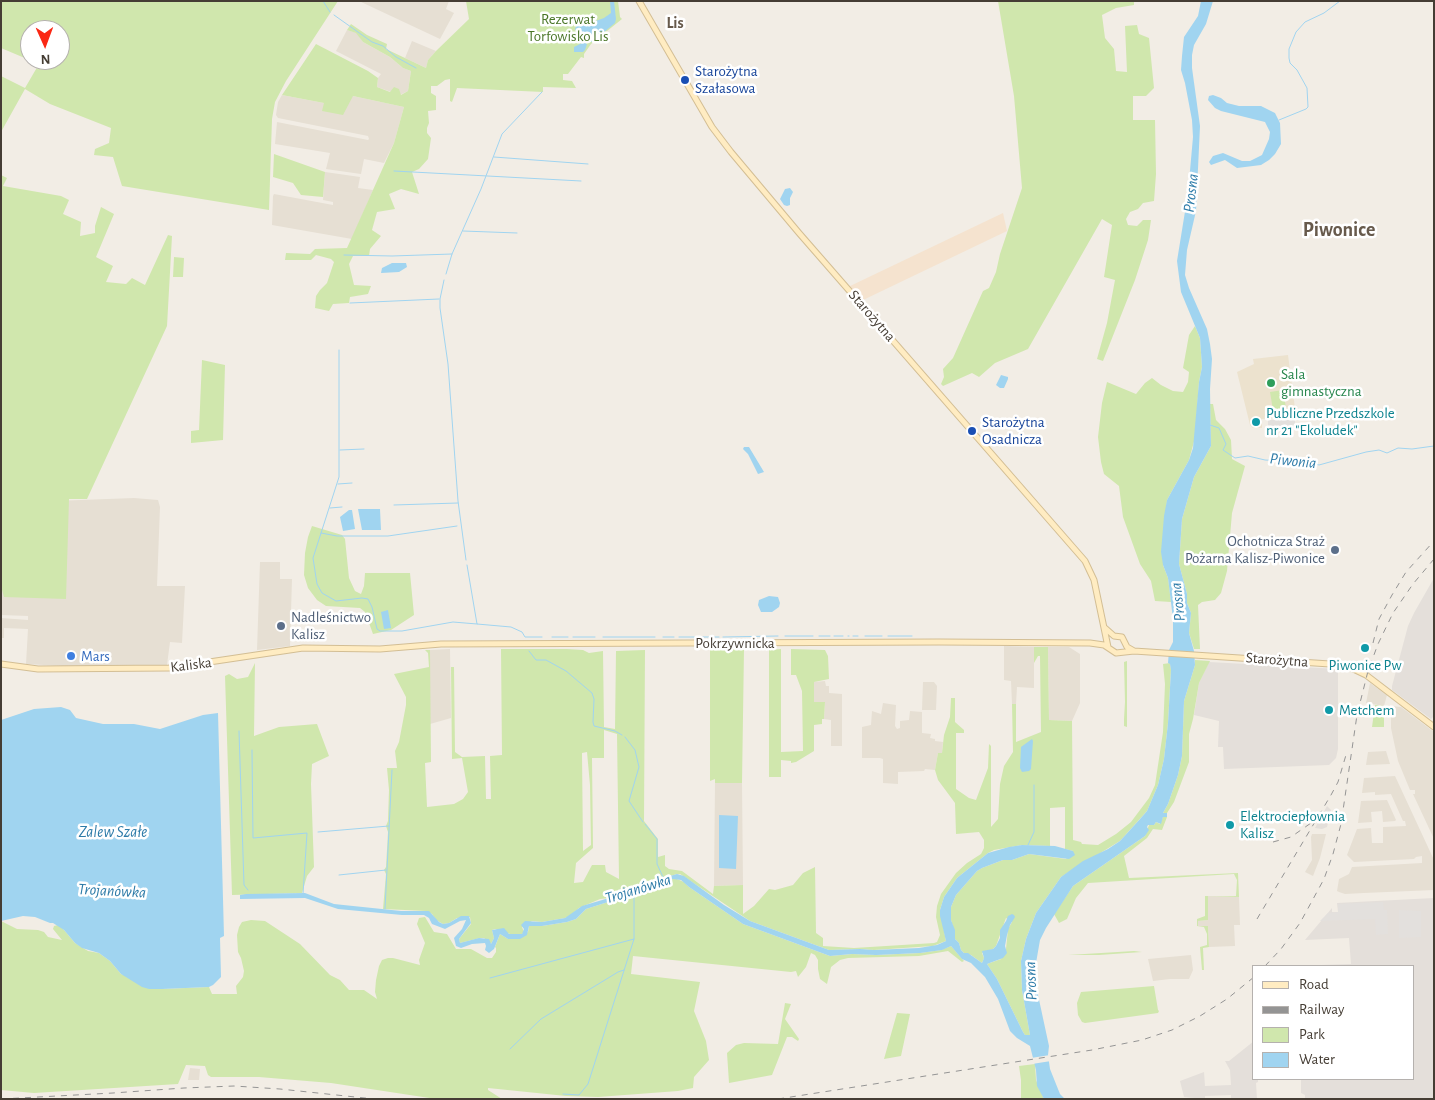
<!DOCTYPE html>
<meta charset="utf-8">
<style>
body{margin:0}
#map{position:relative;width:1435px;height:1100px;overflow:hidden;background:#f2ede5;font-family:"Alegreya Sans",sans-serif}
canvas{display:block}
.frame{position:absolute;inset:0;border:2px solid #453d34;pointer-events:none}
.legend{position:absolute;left:1252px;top:965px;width:162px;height:115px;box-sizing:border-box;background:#fff;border:1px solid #b5b1ae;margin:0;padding:6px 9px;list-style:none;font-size:15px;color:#453d34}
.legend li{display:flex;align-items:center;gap:10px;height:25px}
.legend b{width:25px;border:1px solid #b5b1ae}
.north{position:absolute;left:20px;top:20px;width:50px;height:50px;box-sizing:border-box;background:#fff;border:1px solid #b5b1ae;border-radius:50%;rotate:178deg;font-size:14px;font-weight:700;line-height:20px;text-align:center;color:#453d34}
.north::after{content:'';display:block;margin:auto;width:18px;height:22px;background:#fa2814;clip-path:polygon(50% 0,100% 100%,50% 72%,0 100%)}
</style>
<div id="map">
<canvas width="1435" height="1100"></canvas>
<div class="frame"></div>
<ul class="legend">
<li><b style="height:6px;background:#ffecc2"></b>Road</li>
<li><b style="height:6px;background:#949494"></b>Railway</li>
<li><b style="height:14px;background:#d0e7ad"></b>Park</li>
<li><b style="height:14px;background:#a0d4f0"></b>Water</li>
</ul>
<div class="north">N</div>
</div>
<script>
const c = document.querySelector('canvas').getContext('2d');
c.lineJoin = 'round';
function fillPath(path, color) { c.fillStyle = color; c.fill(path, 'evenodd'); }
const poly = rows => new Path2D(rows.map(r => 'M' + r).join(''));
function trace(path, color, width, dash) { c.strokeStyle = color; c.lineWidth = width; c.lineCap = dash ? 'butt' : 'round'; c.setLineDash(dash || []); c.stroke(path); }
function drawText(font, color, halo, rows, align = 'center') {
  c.font = font + ' "Alegreya Sans",sans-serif'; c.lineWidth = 5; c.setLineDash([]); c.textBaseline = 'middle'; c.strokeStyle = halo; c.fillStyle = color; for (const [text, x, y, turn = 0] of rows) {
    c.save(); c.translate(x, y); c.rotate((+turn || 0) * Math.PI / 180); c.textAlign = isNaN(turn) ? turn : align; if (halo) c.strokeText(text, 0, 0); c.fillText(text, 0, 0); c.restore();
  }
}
const residential = poly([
 [359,1,449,1,446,9,454,13,440,39],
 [347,30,357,33,363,42,390,57,403,68,411,71,408,91,400,95,377,87,378,78,381,74,336,51],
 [412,41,436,51,428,60,426,68,405,58],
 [282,95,324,103,353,96,404,107,394,143,384,163,364,159,361,174,326,169,330,153,275,144,277,122,368,140,369,139,368,136,278,118,276,115,278,102],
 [325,172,360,177,358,188,373,190,352,239,272,225,273,196,274,194,333,205,333,202,323,200],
 [134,498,158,500,160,507,157,586,185,586,182,643,170,642,167,665,79,667,26,664,28,629,4,628,4,638,1,638,1,618,28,620,28,616,1,615,1,503],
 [260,562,280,562,280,579,292,579,290,646,257,650],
 [1004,646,1034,647,1034,688,1017,687,1016,704,1012,704,1011,681,1004,680],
 [1048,647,1069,647,1080,654,1080,703,1072,721,1049,720],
 [450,649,451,718,430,724,430,650],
 [825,681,826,686,829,686,829,693,842,694,842,746,831,746,831,720,824,719,825,703,814,702,814,682],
 [923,682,934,682,937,686,936,710,922,710],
 [1370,683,1387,695,1384,706,1366,703],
 [883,703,896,705,895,726,897,729,900,728,900,721,909,720,910,711,922,712,922,733,931,734,930,738,935,739,935,741,943,742,942,753,938,753,935,770,925,769,924,771,898,772,898,784,883,783,883,759,880,758,862,758,862,727,871,725,872,711,881,714],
 [1391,706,1401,707,1434,732,1434,839,1413,794,1415,794,1415,790,1410,790,1398,761,1391,728],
 [1386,751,1390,764,1366,765,1368,752],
 [1395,776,1434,860,1434,890,1364,893,1345,894,1339,892,1337,891,1339,879,1349,874,1352,867,1422,863,1422,856,1416,857,1414,859,1354,862,1347,855,1357,829,1371,828,1372,843,1383,843,1383,827,1406,826,1405,821,1403,821,1391,794,1375,795,1375,792,1362,793,1364,778],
 [715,783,742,783,743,885,714,886],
 [1387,800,1396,820,1395,821,1383,822,1382,811,1371,812,1372,822,1358,823,1361,801],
 [1312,834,1326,834,1320,858,1313,876,1305,872,1312,860,1311,837],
 [1208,896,1239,897,1240,925,1234,925,1235,946,1209,947,1208,926,1198,926,1197,921,1208,920],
 [1191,955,1193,970,1189,979,1170,979,1153,981,1148,959],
 [190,1068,200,1069,199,1080,188,1080]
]);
const commercial = poly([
 [1003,213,1007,231,861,301,848,287]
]);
const industrial = poly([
 [1434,578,1434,716,1431,719,1392,690,1392,686,1408,626,1414,613],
 [1209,662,1338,669,1338,749,1336,758,1329,765,1224,769,1223,747,1218,747,1219,721,1194,715,1199,683],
 [1327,806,1331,810,1327,827,1322,829,1315,828],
 [1434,898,1434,1099,1305,1099,1305,1095,1301,1093,1301,1079,1414,1079,1414,966,1291,966,1351,964,1349,938,1305,940,1332,908,1332,912,1338,912,1337,903],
 [1254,1041,1254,1079,1258,1079,1258,1082,1256,1083,1257,1099,1231,1099,1231,1095,1205,1096,1205,1099,1184,1097,1180,1081,1204,1072,1205,1086,1231,1085,1230,1070,1225,1061,1229,1061]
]);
const education = poly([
 [1288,355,1296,416,1262,419,1262,428,1253,428,1250,425,1237,372,1254,364,1253,359]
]);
const green = poly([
 [1,1,338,1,286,81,275,102,272,119,269,210,122,186,113,157,94,155,95,149,109,143,111,128,50,104,25,89,1,132,1,76,25,88,39,64,1,48],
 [30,30,60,30,60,60,30,60],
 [466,1,618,1,620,17,622,19,591,44,584,54,584,58,581,57,568,74,563,74,563,80,572,81,576,88,543,87,543,92,457,88,452,102,450,101,450,79,445,80,437,86,431,86,431,93,436,96,436,110,428,111,429,123,427,128,427,133,431,138,428,159,419,169,412,172,419,194,401,189,389,194,395,209,377,212,372,230,381,236,370,249,369,256,353,256,349,264,354,285,371,286,368,294,350,297,349,303,333,304,329,311,315,308,316,296,320,290,327,283,334,262,331,259,316,255,311,260,285,260,286,253,310,254,315,249,347,248,394,143,404,107,353,96,343,115,322,111,324,103,282,95,316,44,368,71,378,78,377,87,390,92,394,87,399,89,401,95,408,91,411,71,403,68,390,57,363,42,356,33,347,30,351,24,367,35,387,44,386,49,426,68,428,60,436,51,469,19],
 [998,1,1134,1,1134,5,1116,8,1102,15,1105,38,1114,49,1116,71,1127,72,1125,26,1137,25,1139,34,1149,38,1154,88,1146,96,1133,96,1133,120,1155,120,1156,174,1154,201,1143,203,1138,209,1130,212,1126,219,1128,225,1137,226,1143,220,1151,220,1148,240,1135,280,1103,361,1097,359,1107,323,1115,280,1104,277,1112,225,1102,219,1028,349,995,363,979,377,972,373,943,386,941,384,944,377,943,369,953,358,983,291,989,288,996,272,1000,254,1022,188,1014,96],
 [274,154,325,172,323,197,301,195,293,183,273,177],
 [1,175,7,178,3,186,61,196,69,200,63,214,81,222,80,236,95,233,95,226,101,207,114,214,96,257,113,266,106,282,126,284,132,278,145,285,168,235,172,236,167,326,87,499,69,499,66,599,4,597,1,586],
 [174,257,184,258,183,277,173,277],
 [1195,326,1200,338,1202,367,1199,382,1195,438,1189,460,1167,500,1163,565,1168,578,1171,602,1155,601,1151,581,1140,564,1123,517,1119,486,1104,474,1101,462,1098,437,1102,403,1107,382,1136,394,1145,383,1152,378,1161,385,1173,391,1183,392,1188,382,1189,372,1183,368,1189,335],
 [202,360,225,365,223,440,191,443,191,431,199,430],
 [1283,390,1287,414,1274,416,1270,392],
 [1210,404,1213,404,1216,420,1225,429,1231,440,1232,459,1245,466,1232,513,1227,571,1221,593,1215,600,1202,602,1198,605,1200,649,1194,649,1189,633,1191,613,1187,603,1187,594,1179,564,1182,519,1194,477,1211,446],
 [312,526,342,535,345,539,349,578,355,591,361,594,364,586,365,573,410,573,414,615,391,630,373,634,365,612,360,608,326,606,317,600,308,588,304,575,305,553,308,537],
 [1034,647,1048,647,1049,720,1072,721,1073,840,1081,842,1082,844,1098,845,1116,834,1131,822,1149,798,1155,785,1163,732,1165,684,1163,664,1170,663,1171,670,1168,723,1164,759,1158,785,1147,811,1120,841,1061,877,1036,913,1026,939,1021,961,1022,990,1030,1035,1025,1035,1023,1032,997,979,987,964,1001,959,1006,949,1008,929,1012,922,1006,918,996,946,993,949,982,953,984,958,982,963,971,955,964,953,961,950,959,943,955,939,955,934,951,920,951,907,956,895,977,871,982,868,1003,860,1012,860,1029,854,1066,859,1073,851,1065,849,1065,807,1050,808,1050,846,1022,845,994,850,988,853,957,878,944,897,940,910,946,941,933,946,874,950,860,949,829,950,750,921,680,874,677,874,619,891,609,898,600,899,579,908,570,916,565,918,542,922,532,921,522,927,524,932,522,934,513,935,495,929,492,930,494,938,491,944,484,938,480,938,460,943,459,939,471,924,470,917,457,918,449,923,443,924,436,920,432,914,426,911,383,909,386,874,384,870,386,867,388,832,386,826,388,821,389,790,387,768,397,768,395,751,399,742,406,705,406,697,394,674,429,667,428,653,425,650,430,650,431,762,425,763,427,807,454,804,463,799,468,792,462,758,452,759,451,667,454,667,455,752,462,757,485,756,486,799,491,799,490,756,502,755,501,649,567,649,583,650,589,653,603,651,604,727,615,729,616,651,645,650,644,821,658,839,658,857,665,855,665,866,669,869,682,871,713,894,714,886,743,885,743,914,754,906,769,889,775,890,793,885,803,873,815,867,816,933,823,938,823,946,854,948,934,943,937,942,940,935,936,917,937,906,941,894,956,873,967,863,981,854,984,848,984,840,979,832,956,834,955,803,938,780,935,770,938,753,942,753,944,735,950,717,951,698,955,698,955,722,964,730,964,733,956,733,956,789,969,798,976,800,988,768,989,744,991,746,991,827,998,819,1000,784,1004,766,1013,752,1012,704,1016,704,1016,742,1041,732,1040,656,1038,656,1034,663],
 [604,730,617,734,619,879,606,872,605,865,592,865,583,882,574,883,576,863,593,848,592,758,604,758],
 [587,752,590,785,591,845,583,851,582,753],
 [744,649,742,783,715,783,715,779,710,781,710,650],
 [781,649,781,752,803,751,802,691,796,675,791,675,791,649,825,650,828,656,829,679,814,682,814,702,825,702,824,719,822,719,822,724,814,725,814,751,796,762,791,763,791,761,781,760,781,777,769,777,769,650],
 [1195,660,1210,661,1199,683,1193,719,1189,734,1189,762,1174,802,1167,813,1163,813,1168,804,1178,775,1182,756,1184,701,1195,665],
 [1127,661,1127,727,1124,726,1124,719,1125,702,1124,662],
 [255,663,254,736,279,727,317,724,329,756,312,764,311,784,314,867,307,876,302,893,232,895,225,676,229,674,237,679,248,677],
 [1375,705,1384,706,1384,727,1372,727],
 [1163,817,1167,817,1162,830,1153,829,1147,838,1124,856,1129,878,1238,873,1239,897,1208,896,1208,920,1198,921,1198,926,1208,926,1209,947,1203,948,1204,970,1202,970,1200,947,1207,945,1207,934,1204,927,1197,926,1197,919,1205,916,1205,896,1236,896,1237,880,1234,874,1088,883,1076,898,1067,919,1059,923,1054,914,1073,886,1145,836,1149,825,1154,825,1156,822,1160,824],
 [673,879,677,879,684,882,689,887,743,924,830,956,852,954,876,955,920,953,941,950,951,946,964,961,962,962,948,951,919,956,848,958,840,960,831,967,827,984,820,979,818,969,818,960,815,955,811,953,806,967,798,977,796,971,791,972,633,956,631,974,700,982,694,1011,706,1041,709,1060,694,1077,693,1088,678,1091,598,1097,566,1096,488,1088,488,1090,502,1099,436,1099,331,1083,259,1077,211,1077,208,1075,205,1066,186,1065,178,1084,34,1093,1,1090,1,921,17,929,38,930,44,932,48,937,62,940,53,929,54,926,58,925,64,930,75,943,88,951,99,953,110,961,121,974,162,989,209,987,212,994,237,994,236,986,243,977,244,971,241,958,238,952,237,935,239,927,242,922,251,920,265,921,300,944,330,975,340,980,349,990,364,990,377,999,375,992,376,980,379,966,382,960,388,958,393,958,420,965,419,960,425,943,417,924,419,918,425,917,434,932,447,934,456,949,471,949,487,958,492,958,496,952,496,948,495,947,500,934,508,939,528,932,529,926,542,926,567,922,576,919,586,909,608,902,622,895],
 [1134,951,1142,952,1099,955,1068,955],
 [1154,986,1158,1010,1159,1011,1158,1013,1085,1023,1082,1022,1078,1015,1077,1003,1081,992],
 [785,1003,791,1004,785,1019,799,1039,798,1041,792,1037,787,1037,772,1075,729,1083,727,1053,736,1045,744,1043,778,1044],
 [897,1013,910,1014,901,1056,884,1059],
 [1035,1064,1036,1080,1044,1099,1021,1099,1021,1080,1019,1066]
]);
const parking = poly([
 [1268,420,1295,420,1295,425,1290,426,1290,428,1268,429],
 [1383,902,1384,910,1387,910,1388,934,1376,935,1375,919,1320,921,1328,913,1338,912,1338,904],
 [1399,910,1421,911,1421,937,1399,938]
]);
const water = poly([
 [610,1,614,1,616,19,615,23,592,42,579,36,575,29,578,22,593,22,604,18,611,13],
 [1201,1,1213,1,1206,24,1194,45,1192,55,1192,68,1200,126,1196,211,1187,250,1185,275,1189,288,1207,329,1210,344,1212,359,1210,389,1211,446,1194,477,1182,519,1179,564,1187,594,1187,603,1191,613,1189,633,1194,651,1195,665,1184,701,1182,756,1178,775,1168,804,1163,813,1167,813,1167,817,1163,817,1161,824,1156,822,1154,825,1148,825,1147,827,1149,830,1145,836,1073,886,1046,928,1040,940,1036,963,1035,981,1049,1046,1048,1055,1050,1069,1060,1094,1065,1099,1044,1099,1037,1086,1036,1070,1030,1046,1017,1038,1010,1031,998,999,985,977,971,963,962,959,951,946,942,950,920,953,876,955,852,954,830,956,743,924,689,887,681,880,673,879,622,895,608,902,586,909,576,919,567,922,542,926,529,926,527,935,520,939,508,939,500,934,494,949,489,953,485,950,486,946,485,943,472,944,461,948,456,946,454,938,462,929,466,920,460,921,445,929,432,924,429,918,424,915,402,915,338,909,305,898,240,899,240,895,246,894,305,893,334,904,401,911,429,911,439,922,443,924,449,923,461,916,469,916,471,923,459,939,460,943,479,938,489,939,491,944,494,938,492,930,504,928,509,934,522,934,524,929,521,925,525,921,542,922,565,918,582,906,609,898,619,891,677,874,684,876,724,905,750,921,829,950,860,949,874,950,919,948,937,945,946,941,940,916,940,910,944,897,957,878,988,853,1009,847,1022,845,1055,846,1073,851,1075,855,1069,859,1029,854,1012,860,1003,860,982,868,977,871,956,895,951,907,951,920,955,930,955,939,959,943,961,950,964,953,968,953,982,963,984,958,982,951,993,949,996,946,1000,938,1000,930,1006,921,1008,916,1012,914,1014,915,1015,917,1010,925,1007,935,1005,946,1007,953,1003,958,987,964,997,979,1023,1032,1025,1035,1030,1035,1022,990,1021,961,1026,939,1036,913,1061,877,1083,861,1108,849,1120,841,1140,819,1147,811,1158,785,1164,759,1168,723,1171,670,1170,664,1168,663,1169,650,1173,642,1173,619,1168,578,1163,565,1161,552,1164,516,1167,500,1189,460,1193,448,1199,382,1202,367,1200,338,1181,292,1177,261,1188,193,1193,137,1192,120,1185,83,1181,70,1182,56,1184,37,1198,16],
 [584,42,587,44,585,50,583,52,574,52,574,47],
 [1213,95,1221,98,1227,103,1239,106,1261,106,1275,113,1280,123,1281,144,1275,154,1269,160,1261,165,1237,168,1225,160,1211,165,1209,162,1213,156,1223,153,1242,161,1250,161,1262,155,1269,139,1270,132,1265,122,1221,111,1215,108,1208,100,1209,96],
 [790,188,793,192,790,198,790,205,787,206,784,205,780,199,785,189],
 [392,263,406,263,407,267,399,272,381,273,382,268],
 [1001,375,1008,377,1008,379,1004,388,1000,388,996,385],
 [744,447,749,447,764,472,758,474,748,454,743,449],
 [358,509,380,509,381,530,362,530],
 [349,510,352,510,355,529,343,531,340,517],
 [769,596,778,597,780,603,779,607,772,612,761,612,758,605,759,600],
 [388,610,391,628,384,629,381,612],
 [61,707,70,710,76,718,103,724,134,724,160,729,203,715,218,713,224,936,220,938,221,977,213,985,209,987,162,989,149,989,142,987,121,974,110,961,99,953,82,948,75,943,64,930,53,923,50,923,35,917,23,916,1,921,1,720,34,709],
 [1032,739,1033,741,1031,769,1029,771,1022,772,1020,768,1021,747],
 [719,815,738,816,736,869,719,868]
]);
const pier = poly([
 [1050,1055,1051,1061,1032,1064,1031,1058]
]);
const stream = poly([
 [323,1,330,12],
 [334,15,372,42,383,46,396,57,416,68],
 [1279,120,1306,109,1308,107,1307,88,1297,70,1290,63,1289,58,1289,49,1296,32,1305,22,1324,13,1340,1],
 [494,157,588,164],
 [394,171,581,181],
 [463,231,517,233],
 [344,255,392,256,452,254],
 [446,274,452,254,481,189,502,134,542,92],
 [444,280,440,299,440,308,448,364,458,501,466,560],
 [350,303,439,299],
 [339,350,339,477,313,558,317,584,322,593,336,601,362,598,368,599,372,607,377,629,380,631,402,631,453,622,477,624],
 [1210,425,1219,428,1226,444,1223,450,1235,458,1248,456,1265,460,1307,462,1319,465,1366,452,1379,450,1387,453,1398,448,1412,449,1434,446],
 [340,450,364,449],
 [338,484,352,483],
 [394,505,458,503],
 [330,508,342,507],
 [321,533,337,536,388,536,457,526],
 [467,565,477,624,511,627,522,632,525,637,542,637],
 [785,636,813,636],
 [819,636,830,636],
 [834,636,843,636],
 [848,636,849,636],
 [853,636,858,636],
 [865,636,882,636],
 [888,636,912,636],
 [552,637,568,637],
 [573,637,595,637],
 [603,637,655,637],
 [663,637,674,637],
 [679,637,719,637],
 [723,637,778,636],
 [529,651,536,660,546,660,566,671,592,693,594,699,593,722,594,726,615,731,622,735],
 [239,731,244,885,248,890],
 [625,737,635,750,639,767,629,801,643,822],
 [252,750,253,838,307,833,303,894],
 [645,824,657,839,657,864,663,877],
 [318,832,389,826],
 [1028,845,1034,832,1034,785],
 [339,875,386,870],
 [385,909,392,770],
 [490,978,634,939],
 [510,1049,541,1019,618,972,624,970],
 [563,1094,579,1095,588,1084,634,939,634,892]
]);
const secondary = poly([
 [639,1,712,127,731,152,799,233,1085,561,1094,580,1108,647],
 [1105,628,1114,636,1122,637,1127,647,1134,651],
 [1,664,38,669,169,668,303,648,380,649,441,644,939,642,1090,643,1104,645,1116,653,1134,651,1345,665,1366,675,1434,727]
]);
const rail = poly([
 [1373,643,1379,619,1392,595,1406,572,1434,541],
 [1273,842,1291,837,1311,823],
 [1257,919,1331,795,1338,782,1346,755],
 [1265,966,1281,949,1300,923,1324,879,1333,854,1341,824,1357,715,1368,671,1378,644,1393,613,1413,584,1434,559],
 [1,1099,113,1093,184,1088,234,1086,280,1089,374,1099],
 [778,1099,1092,1050,1142,1040,1172,1030,1200,1016,1227,999,1254,977]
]);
const markers = [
 [685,80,5,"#1a4fb4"],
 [1271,383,5,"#2e9e5b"],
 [1256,422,5,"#0f9aa8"],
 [972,431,5,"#1a4fb4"],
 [1335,550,5,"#5c6f8a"],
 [281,626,5,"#5c6f8a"],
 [1365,648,5,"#0f9aa8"],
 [71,656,5,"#3f7fe0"],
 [1329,710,5,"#0f9aa8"],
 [1230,825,5,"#0f9aa8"]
];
const parkNames = [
 ["Rezerwat",568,19],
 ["Torfowisko Lis",568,36]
];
const transitNames = [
 ["Starożytna",695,71],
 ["Szałasowa",695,88],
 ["Starożytna",982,422],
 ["Osadnicza",982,439]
];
const streetNames = [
 ["Starożytna",872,316,49],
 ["Pokrzywnicka",735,643],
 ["Starożytna",1277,660,4],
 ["Kaliska",191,665,-7]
];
const leisureNames = [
 ["Sala",1281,374],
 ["gimnastyczna",1281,391]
];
const cultureNames = [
 ["Publiczne Przedszkole",1266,413],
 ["nr 21 \"Ekoludek\"",1266,430],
 ["Piwonice Pw",1365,665,"center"],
 ["Metchem",1339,710],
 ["Elektrociepłownia",1240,816],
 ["Kalisz",1240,833]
];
const serviceNames = [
 ["Ochotnicza Straż",1325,541],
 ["Pożarna Kalisz-Piwonice",1325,558],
 ["Nadleśnictwo",291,617,"left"],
 ["Kalisz",291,634,"left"]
];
const shopNames = [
 ["Mars",81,656]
];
const neighbourhoodNames = [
 ["Lis",675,23]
];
const waterNames = [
 ["Prosna",1191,193,-83],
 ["Piwonia",1293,461,6],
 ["Prosna",1178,602,-96],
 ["Zalew Szałe",113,832],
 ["Trojanówka",638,889,-17],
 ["Trojanówka",112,891,3],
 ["Prosna",1031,981,-92]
];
const districtNames = [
 ["Piwonice",1339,230]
];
fillPath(residential, '#e6dfd3');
fillPath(commercial, '#f5e3cf');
fillPath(industrial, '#e4dfda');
fillPath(education, '#ece2ce');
fillPath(green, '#d0e7ad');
fillPath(parking, '#e3e0dd');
fillPath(water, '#a0d4f0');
fillPath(pier, '#f2ede5');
trace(stream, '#a0d4f0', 1);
trace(secondary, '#d3be94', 7);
trace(secondary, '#ffecc2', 5);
trace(rail, '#949494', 1, [6, 6]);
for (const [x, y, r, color] of markers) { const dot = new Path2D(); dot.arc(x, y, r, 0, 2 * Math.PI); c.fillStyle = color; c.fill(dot); trace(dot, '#fff', 2); }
drawText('15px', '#4a7628', '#fff', parkNames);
drawText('15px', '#164399', '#fff', transitNames, 'left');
drawText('15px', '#453d34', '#fff', streetNames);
drawText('15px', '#27864d', '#fff', leisureNames, 'left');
drawText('15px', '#0d838f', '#fff', cultureNames, 'left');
drawText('15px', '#4e5e75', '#fff', serviceNames, 'right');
drawText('15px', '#366cbe', '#fff', shopNames, 'left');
drawText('bold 16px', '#675a4c', '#fff', neighbourhoodNames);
drawText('italic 16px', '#2d7ba8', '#fff', waterNames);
drawText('bold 20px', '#675a4c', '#fff', districtNames);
</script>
